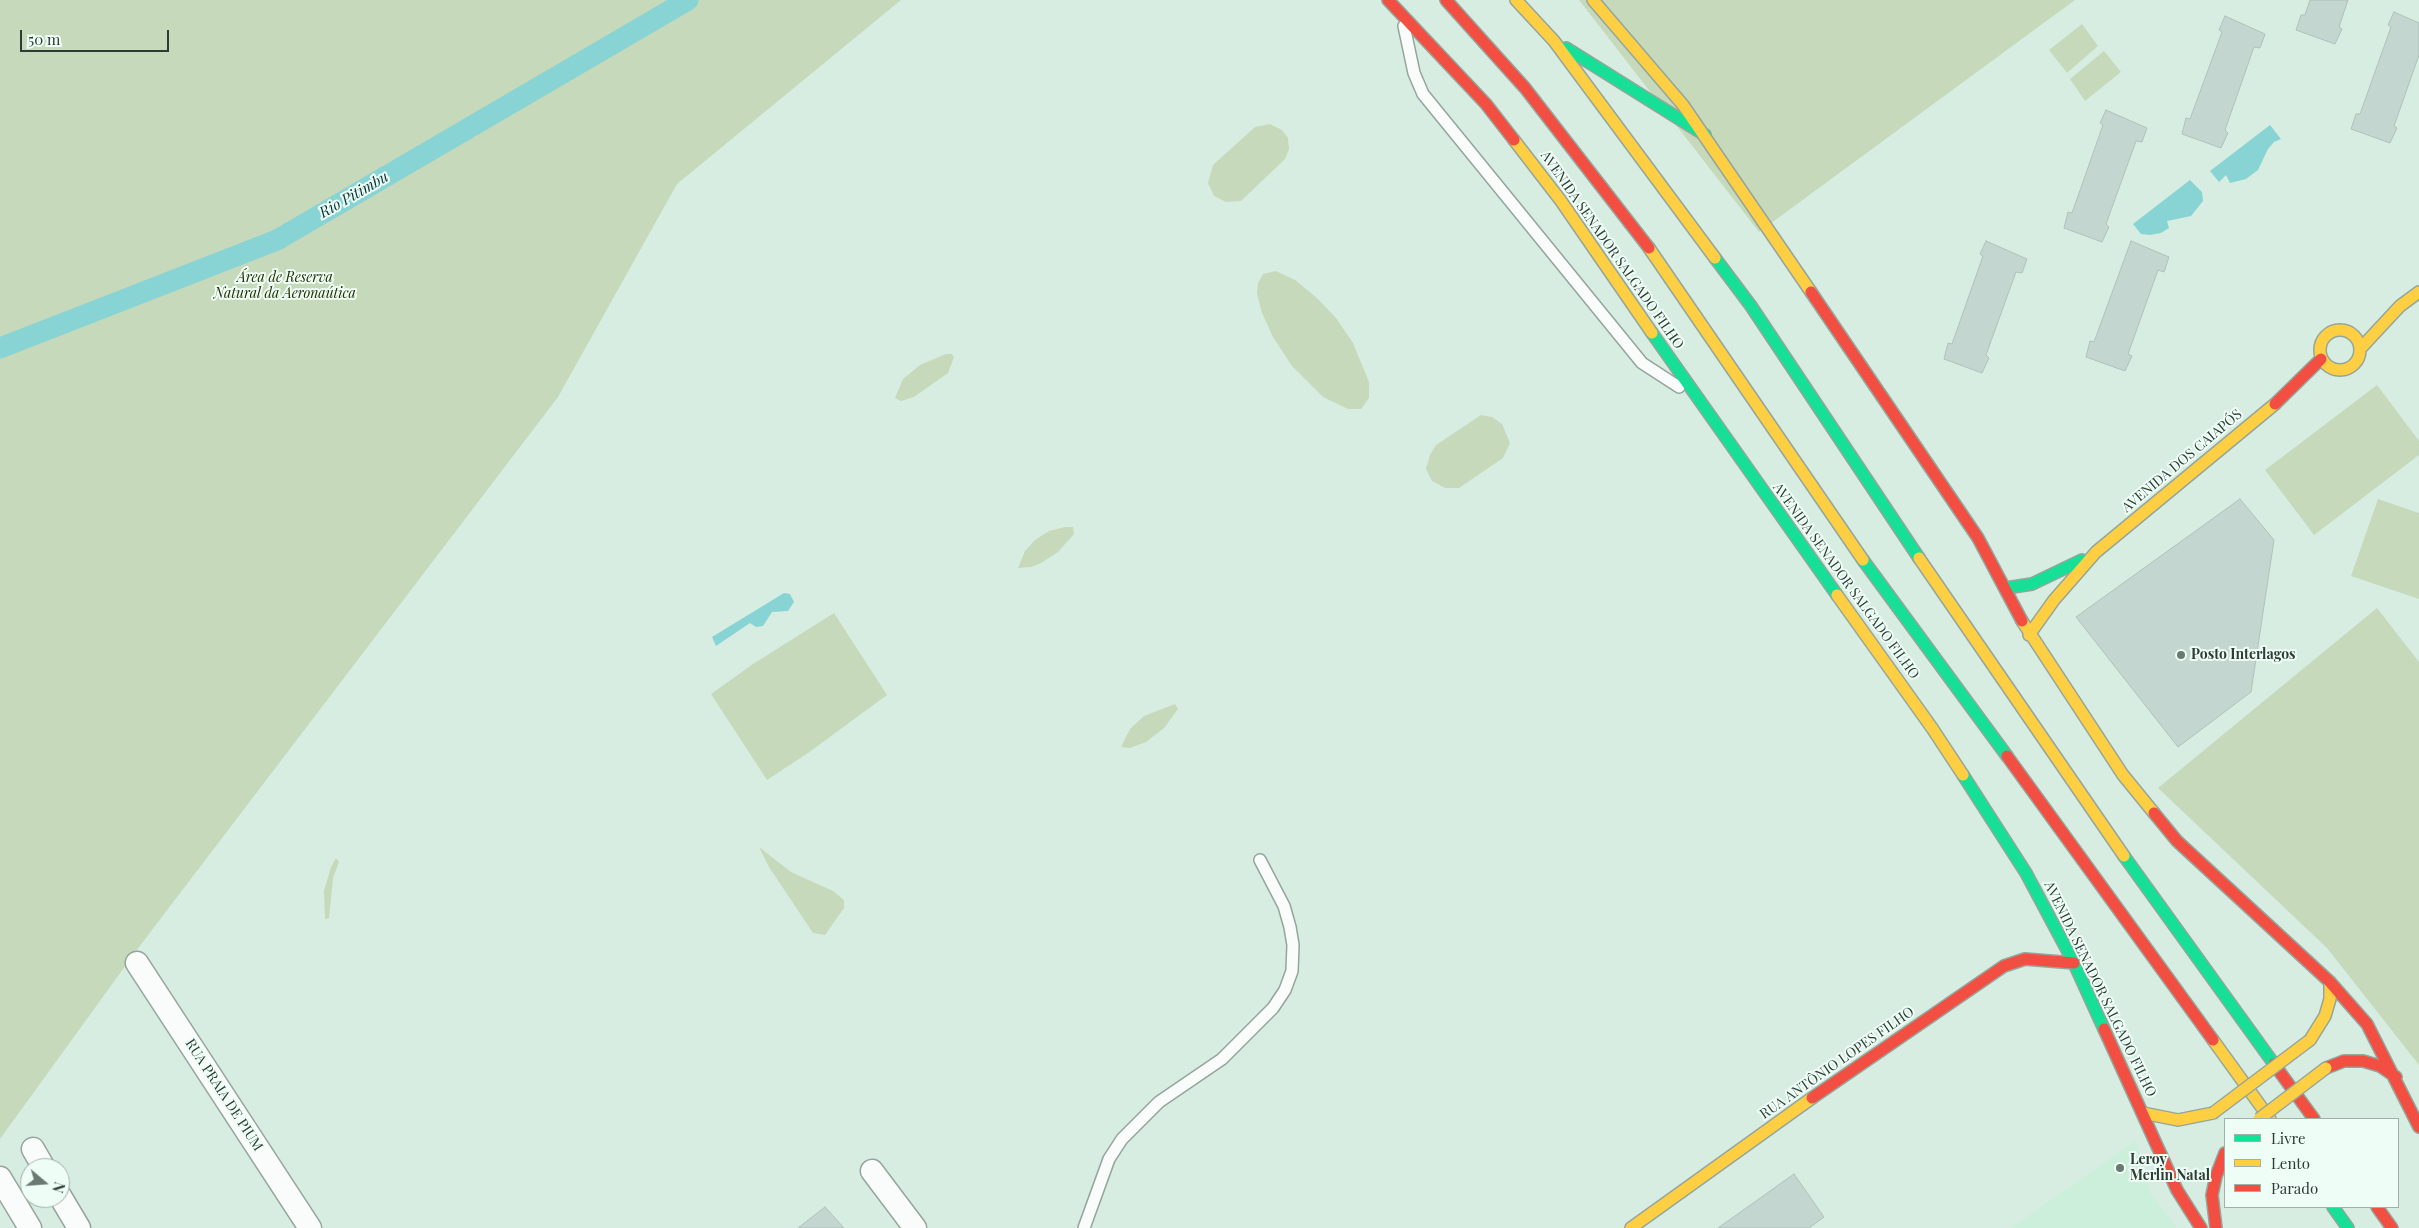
<!DOCTYPE html>
<meta charset="utf-8">
<style>
body{margin:0}
#map{position:relative;width:2419px;height:1228px;overflow:hidden;background:#d8ede2;font-family:"Playfair Display",serif}
canvas{display:block}
.legend{position:absolute;left:2224px;top:1118px;width:175px;height:90px;box-sizing:border-box;background:#eefdf5;border:1px solid #a1b0a8;margin:0;padding:6px 9px;list-style:none;font-size:15px;color:#2d3c34}
.legend li{display:flex;align-items:center;gap:10px;height:25px}
.legend b{width:25px;border:1px solid #a1b0a8}
.north{position:absolute;left:20px;top:1158px;width:50px;height:50px;box-sizing:border-box;background:#eefdf5;border:1px solid #a1b0a8;border-radius:50%;rotate:108deg;font-size:14px;font-weight:700;line-height:20px;text-align:center;color:#2d3c34}
.north::after{content:'';display:block;margin:auto;width:18px;height:22px;background:#697a71;clip-path:polygon(50% 0,100% 100%,50% 72%,0 100%)}
.scale{position:absolute;left:20px;top:30px;width:149px;height:22px;box-sizing:border-box;border:2px solid #2d3c34;border-top:0;padding-left:6px;font-size:15px;line-height:18px;white-space:nowrap;color:#2d3c34;-webkit-text-stroke:4px #eefdf5;paint-order:stroke}
</style>
<div id="map">
<canvas width="2419" height="1228"></canvas>
<ul class="legend">
<li><b style="height:6px;background:#16e098"></b>Livre</li>
<li><b style="height:6px;background:#ffcf43"></b>Lento</li>
<li><b style="height:6px;background:#f24e42"></b>Parado</li>
</ul>
<div class="north">N</div>
<div class="scale">50 m</div>
</div>
<script>
const c = document.querySelector('canvas').getContext('2d');
c.lineJoin = 'round';
function fillPath(path, color) { c.fillStyle = color; c.fill(path, 'evenodd'); }
const poly = rows => new Path2D(rows.map(r => 'M' + r).join(''));
function trace(path, color, width, dash) { c.strokeStyle = color; c.lineWidth = width; c.lineCap = dash ? 'butt' : 'round'; c.setLineDash(dash || []); c.stroke(path); }
function drawText(font, color, halo, rows, align = 'center') {
  c.font = font + ' "Playfair Display",serif'; c.lineWidth = 4; c.setLineDash([]); c.textBaseline = 'middle'; c.strokeStyle = halo; c.fillStyle = color; for (const [text, x, y, turn = 0] of rows) {
    c.save(); c.translate(x, y); c.rotate((+turn || 0) * Math.PI / 180); c.textAlign = isNaN(turn) ? turn : align; if (halo) c.strokeText(text, 0, 0); c.fillText(text, 0, 0); c.restore();
  }
}
const built = poly([
 [2135,1141,2151,1194,2177,1228,2011,1228]
]);
const green = poly([
 [0,0,901,0,677,184,558,397,139,947,0,1139],
 [1579,0,2075,0,1759,232],
 [2082,24,2098,46,2067,73,2049,50],
 [2104,51,2121,72,2085,101,2070,79],
 [1270,124,1282,130,1288,138,1289,149,1285,159,1241,201,1226,202,1214,196,1208,183,1213,165,1255,127],
 [1276,271,1295,280,1317,298,1336,318,1353,343,1369,382,1369,398,1361,409,1348,409,1323,397,1292,366,1273,337,1262,313,1257,294,1258,283,1263,274],
 [946,354,952,354,954,357,948,373,914,397,901,401,895,398,903,379,920,365],
 [2377,385,2419,441,2419,455,2314,535,2265,470],
 [1481,415,1492,417,1502,424,1510,443,1503,458,1459,488,1445,488,1432,481,1426,469,1430,455,1436,445],
 [2378,499,2419,513,2419,599,2351,576],
 [1065,527,1073,527,1074,534,1058,552,1041,563,1031,567,1018,568,1025,551,1035,540,1049,531],
 [2377,608,2419,662,2419,1065,2327,948,2158,788],
 [834,613,887,695,808,753,767,780,711,694,753,664],
 [1175,704,1178,709,1164,728,1146,742,1130,748,1121,747,1130,729,1144,716],
 [759,847,791,872,833,891,844,900,844,908,825,935,813,933,769,867],
 [336,858,339,862,333,878,329,918,325,919,324,891,331,867]
]);
const water = poly([
 [2270,125,2281,139,2274,142,2268,149,2258,170,2246,179,2230,183,2226,175,2219,182,2210,171],
 [2190,180,2202,192,2203,201,2191,216,2167,221,2169,228,2161,233,2150,235,2141,234,2133,224],
 [784,593,790,594,794,602,788,611,772,612,763,626,756,627,750,623,716,646,712,637]
]);
const canal = poly([
 [0,348,277,240,688,0]
]);
const building = poly([
 [2310,0,2348,0,2339,27,2342,29,2335,44,2296,30,2301,15,2305,15,2310,0],
 [2394,12,2419,23,2419,55,2394,126,2397,128,2390,143,2351,129,2356,114,2360,114,2391,27,2388,25,2394,12],
 [2225,16,2265,34,2260,48,2254,47,2225,130,2228,133,2221,148,2182,134,2186,118,2190,119,2222,32,2219,30,2225,16],
 [2106,110,2147,128,2142,142,2136,141,2106,224,2109,227,2102,242,2064,228,2068,212,2072,213,2103,125,2100,123,2106,110],
 [1986,241,2027,259,2022,273,2016,272,1986,355,1989,358,1982,373,1944,359,1948,343,1952,344,1983,256,1980,254,1986,241],
 [2131,241,2169,257,2164,272,2158,270,2128,354,2132,356,2125,371,2086,357,2090,341,2094,342,2131,241],
 [2240,499,2274,540,2251,692,2178,747,2076,617,2240,499],
 [1794,1174,1824,1217,1809,1228,1718,1228,1794,1174],
 [825,1207,844,1228,798,1228,825,1207]
]);
const lane = poly([
 [1404,26,1414,73,1423,94,1642,363,1679,387],
 [1084,1228,1109,1159,1122,1139,1159,1102,1222,1059,1273,1008,1285,990,1292,971,1293,945,1290,927,1284,906,1260,860]
]);
const street = poly([
 [137,963,310,1228],
 [33,1149,44,1168],
 [872,1171,915,1228],
 [0,1178,30,1228],
 [60,1196,79,1228]
]);
const fast = poly([
 [1566,48,1705,135],
 [1715,258,1751,306,1919,558],
 [1652,333,1837,595],
 [1863,560,2007,756],
 [2006,588,2032,584,2082,560],
 [1963,775,2026,873,2074,963,2104,1029],
 [2124,856,2274,1064],
 [2333,1207,2348,1228]
]);
const slow = poly([
 [1516,0,1554,41,1715,258],
 [1593,0,1683,105,1811,292],
 [1514,140,1561,201,1652,333],
 [1649,248,1863,560],
 '2320 350a20 20 0 1 1 40 0a20 20 0 1 1-40 0Z',
 [2360,349,2400,306,2419,292],
 [1919,558,2124,856],
 [1837,595,1932,728,1963,775],
 [2022,621,2123,775,2154,813],
 [2029,635,2054,600,2096,552,2275,404],
 [2213,1040,2270,1119],
 [2310,1040,2325,1016,2330,999,2330,982],
 [2143,1113,2178,1120,2213,1113],
 [1631,1228,1812,1098]
]);
const jam = poly([
 [1388,0,1486,104,1514,140],
 [1446,0,1525,88,1649,248],
 [1811,292,1978,538,2022,621],
 [2275,404,2321,359],
 [2007,756,2213,1040],
 [2154,813,2177,841,2330,982,2367,1024,2419,1127],
 [2104,1029,2177,1190,2201,1228],
 [2274,1064,2314,1119],
 [2326,1068,2344,1061,2363,1061,2380,1066,2396,1077],
 [1812,1098,2004,966,2025,959,2074,963],
 [2377,1207,2392,1228],
 [2216,1228,2212,1195,2216,1176,2225,1153]
]);
const slowBridge = poly([
 [2213,1113,2310,1040],
 [2259,1119,2326,1068]
]);
const markers = [
 [2181,655,5,"#697a71"],
 [2120,1168,5,"#697a71"]
];
const streetNames = [
 ["AVENIDA SENADOR SALGADO FILHO",1612,250,55],
 ["AVENIDA DOS CAIAPÓS",2182,461,-40],
 ["AVENIDA SENADOR SALGADO FILHO",1846,581,54],
 ["AVENIDA SENADOR SALGADO FILHO",2100,989,64],
 ["RUA ANTÔNIO LOPES FILHO",1837,1063,-35],
 ["RUA PRAIA DE PIUM",224,1095,57]
];
const parkNames = [
 ["Área de Reserva",285,278],
 ["Natural da Aeronaútica",285,294]
];
const poiNames = [
 ["Posto Interlagos",2191,655],
 ["Leroy",2130,1160],
 ["Merlin Natal",2130,1176]
];
const waterNames = [
 ["Rio Pitimbu",354,195,-30]
];
fillPath(built, '#ccefdc');
fillPath(green, '#c6d9ba');
fillPath(water, '#88d3d4');
trace(canal, '#88d3d4', 21);
fillPath(building, '#c3d6cf');
trace(building, '#afc1ba', 1);
trace(lane, '#94a59c', 14);
trace(street, '#94a59c', 25);
trace(fast, '#94a59c', 14);
trace(slow, '#94a59c', 14);
trace(jam, '#94a59c', 14);
trace(lane, '#f9fcfb', 11);
trace(street, '#f9fcfb', 22);
trace(fast, '#16e098', 11);
trace(slow, '#ffcf43', 11);
trace(jam, '#f24e42', 11);
trace(slowBridge, '#94a59c', 14, []);
trace(slowBridge, '#ffcf43', 11);
for (const [x, y, r, color] of markers) { const dot = new Path2D(); dot.arc(x, y, r, 0, 2 * Math.PI); c.fillStyle = color; c.fill(dot); trace(dot, '#eefdf5', 2); }
drawText('14px', '#2d3c34', '#eefdf5', streetNames);
drawText('italic 14px', '#233000', '#eefdf5', parkNames);
drawText('bold 14px', '#2d3c34', '#eefdf5', poiNames, 'left');
drawText('italic 15px', '#033538', '#eefdf5', waterNames);
</script>
